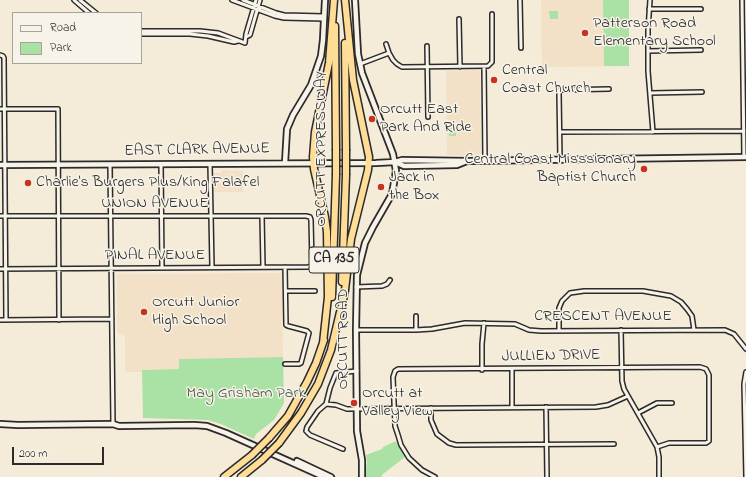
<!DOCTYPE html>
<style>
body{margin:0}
#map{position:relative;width:746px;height:477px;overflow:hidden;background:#f5ebd9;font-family:"Indie Flower",sans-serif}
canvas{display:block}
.legend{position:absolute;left:12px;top:12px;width:130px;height:52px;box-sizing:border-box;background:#f7f3e8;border:1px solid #a5a39c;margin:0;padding:5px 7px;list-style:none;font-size:12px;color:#2b2b2b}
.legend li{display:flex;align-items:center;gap:8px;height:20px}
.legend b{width:20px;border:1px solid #a5a39c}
.scale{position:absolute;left:12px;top:447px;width:92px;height:18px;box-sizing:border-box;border:2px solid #2b2b2b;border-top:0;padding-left:5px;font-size:12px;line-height:14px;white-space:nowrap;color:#2b2b2b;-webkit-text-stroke:3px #f7f3e8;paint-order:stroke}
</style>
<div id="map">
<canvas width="746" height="477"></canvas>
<ul class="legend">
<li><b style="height:5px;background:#f7f3e8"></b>Road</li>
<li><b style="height:11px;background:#aae1a4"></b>Park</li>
</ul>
<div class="scale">200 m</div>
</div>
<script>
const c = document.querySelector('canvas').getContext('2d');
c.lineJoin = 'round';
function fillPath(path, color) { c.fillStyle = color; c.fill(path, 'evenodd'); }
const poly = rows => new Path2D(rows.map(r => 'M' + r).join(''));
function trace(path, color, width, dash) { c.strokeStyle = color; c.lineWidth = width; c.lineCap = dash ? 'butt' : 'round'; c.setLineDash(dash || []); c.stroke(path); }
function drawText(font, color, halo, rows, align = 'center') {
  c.font = font + ' "Indie Flower",sans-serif'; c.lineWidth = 3; c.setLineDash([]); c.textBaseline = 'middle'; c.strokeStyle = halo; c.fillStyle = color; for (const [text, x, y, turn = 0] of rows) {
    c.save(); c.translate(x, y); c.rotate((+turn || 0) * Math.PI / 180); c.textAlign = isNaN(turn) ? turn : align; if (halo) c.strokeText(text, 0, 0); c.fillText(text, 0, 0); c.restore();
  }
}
const built = poly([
 [541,0,629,0,629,66,542,67],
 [479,70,480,71,481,153,479,156,447,155,446,71],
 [223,170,243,171,243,192,214,192,214,173,220,173],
 [282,273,283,357,180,359,179,369,142,370,142,372,125,372,125,337,117,332,117,274]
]);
const green = poly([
 [603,0,629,0,629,66,604,66],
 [549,11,558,11,558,19,550,19],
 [449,124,456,124,456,136,449,136],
 [283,357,284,403,274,420,256,434,254,439,221,424,208,420,143,418,142,370,179,369,179,359],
 [396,441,405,457,383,474,381,477,365,477,367,462,366,455,382,449,383,447]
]);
const street = poly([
 [74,0,89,13],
 [80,0,96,13],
 [232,0,275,16,284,18,324,19],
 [243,0,276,13,284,15,324,16],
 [520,0,521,48],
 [650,0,648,30,648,71,653,132],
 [742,0,744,157],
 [649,9,701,9],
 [459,19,460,67],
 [141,31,200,31,218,33,245,43,246,34,256,0],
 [141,34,190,34,208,36,234,42,238,41],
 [246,37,250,35,260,0],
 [386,44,389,53,393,60,397,64,402,67,488,66,492,62,492,14],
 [427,46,428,117],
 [648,51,701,50],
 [0,55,3,56,4,58,6,320],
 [360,64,389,53],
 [484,67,485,160],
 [650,93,702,92],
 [0,109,58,109,59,320],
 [560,132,744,131],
 [560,159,559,93,560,90,609,89],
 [161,164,162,268],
 [210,164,212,267],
 [110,165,113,424],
 [0,216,306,216,310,217,311,220,312,263,311,266,308,267,0,269],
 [262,216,263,267],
 [285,267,286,325,288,326,307,331,309,333,301,363,299,364,285,364],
 [356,287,382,286,387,284,390,280],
 [286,291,315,291],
 [416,316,416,330],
 [0,320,112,319],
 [356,330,416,330,432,329,465,323,515,324,529,330,541,331,725,330,734,334,746,349],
 [621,330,622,381,624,389,657,447,659,457,659,477],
 [559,331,559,308,562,301,570,293,584,291,643,291,671,296,681,302,687,309,692,316,694,330],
 [512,369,512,407],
 [482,370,482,344,484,323],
 [326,404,336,405,347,409,596,407,608,405,628,396],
 [546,407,547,477],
 [431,408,431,420,437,434,449,443,456,445,614,444],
 [638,413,657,403,672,403],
 [343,449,310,435,306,431,307,427,318,411,326,404,330,388,336,373,357,371],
 [435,477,422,470,409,458,401,445,398,435,395,426,393,377,395,371,398,369,700,367,706,369,709,375,709,441,706,443,669,443,657,447],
 [746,477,744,384,746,372]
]);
const secondary = poly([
 [355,0,358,54,362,73,393,154,396,171,392,194,373,227,365,243,357,275,356,330,357,431,362,460,362,477],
 [395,162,404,166,457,165,467,161],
 [285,163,287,129,293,115,311,85,321,56,323,40,325,0],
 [0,165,376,163,395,162,402,160,469,161,746,157],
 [0,424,18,425,113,424,119,426,194,425,207,426,226,433,324,477],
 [297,461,331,477]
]);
const highway = poly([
 [335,26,336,149],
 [345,43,346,149],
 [342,282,346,175],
 [332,297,336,175],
 [340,315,345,290,351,239,368,170,369,157,353,80,345,0],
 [323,343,328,297,327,232,325,217,314,169,313,157,315,132,329,63,334,0],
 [269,438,288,416,307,382,316,363,324,340],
 [279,443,301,413,318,384,331,350,340,312],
 [224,477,252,455],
 [241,477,262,460]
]);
const highwayBridge = poly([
 [336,175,336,149],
 [346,175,346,149],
 [252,455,269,438],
 [262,460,279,443]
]);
const markers = [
 [585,33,4,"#c8321e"],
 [494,80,4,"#c8321e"],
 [372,119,4,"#c8321e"],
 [644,169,4,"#c8321e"],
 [28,183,4,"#c8321e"],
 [381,187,4,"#c8321e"],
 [144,312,4,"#c8321e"],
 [354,403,4,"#c8321e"]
];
const shields = [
 [334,260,50]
];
const shieldNames = [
 ["CA 135",334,260]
];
const poiNames = [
 ["Patterson Road",593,24],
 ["Elementary School",593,42],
 ["Central",502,71],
 ["Coast Church",502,89],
 ["Orcutt East",380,110],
 ["Park And Ride",380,128],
 ["Central Coast Misssionary",636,160,"right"],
 ["Baptist Church",636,178,"right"],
 ["Jack in",389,178],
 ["the Box",389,196],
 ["Charlie's Burgers Plus/King Falafel",36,183],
 ["Orcutt Junior",152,303],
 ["High School",152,321],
 ["Orcutt at",362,394],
 ["Valley View",362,412]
];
const streetNames = [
 ["ORCUTT EXPRESSWAY",322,149,-90],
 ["EAST CLARK AVENUE",197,151,-1],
 ["UNION AVENUE",155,204],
 ["PINAL AVENUE",155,256],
 ["CRESCENT AVENUE",603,317],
 ["ORCUTT ROAD",344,339,-90],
 ["JULLIEN DRIVE",551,357,-1]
];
const parkNames = [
 ["May Grisham Park",246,394]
];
fillPath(built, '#f3e1c7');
fillPath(green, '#aae1a4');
trace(street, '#2b2b2b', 6);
trace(secondary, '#2b2b2b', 8);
trace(highway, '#2b2b2b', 9);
trace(street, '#f7f3e8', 3);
trace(secondary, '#f7f3e8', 4.5);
trace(highway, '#ffdd96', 6);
trace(highwayBridge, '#2b2b2b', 9, []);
trace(highwayBridge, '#ffdd96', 6);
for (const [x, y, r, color] of markers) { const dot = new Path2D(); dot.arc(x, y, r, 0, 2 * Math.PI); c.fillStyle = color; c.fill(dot); trace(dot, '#f7f3e8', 1.5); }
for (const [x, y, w] of shields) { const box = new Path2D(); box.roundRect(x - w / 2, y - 13, w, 26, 3); c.fillStyle = '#f7f3e8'; c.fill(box); trace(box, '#2b2b2b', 1); }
drawText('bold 15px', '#2b2b2b', null, shieldNames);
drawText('16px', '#2b2b2b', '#f7f3e8', poiNames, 'left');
drawText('16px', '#2b2b2b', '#f7f3e8', streetNames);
drawText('16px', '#4b5849', '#f7f3e8', parkNames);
</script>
